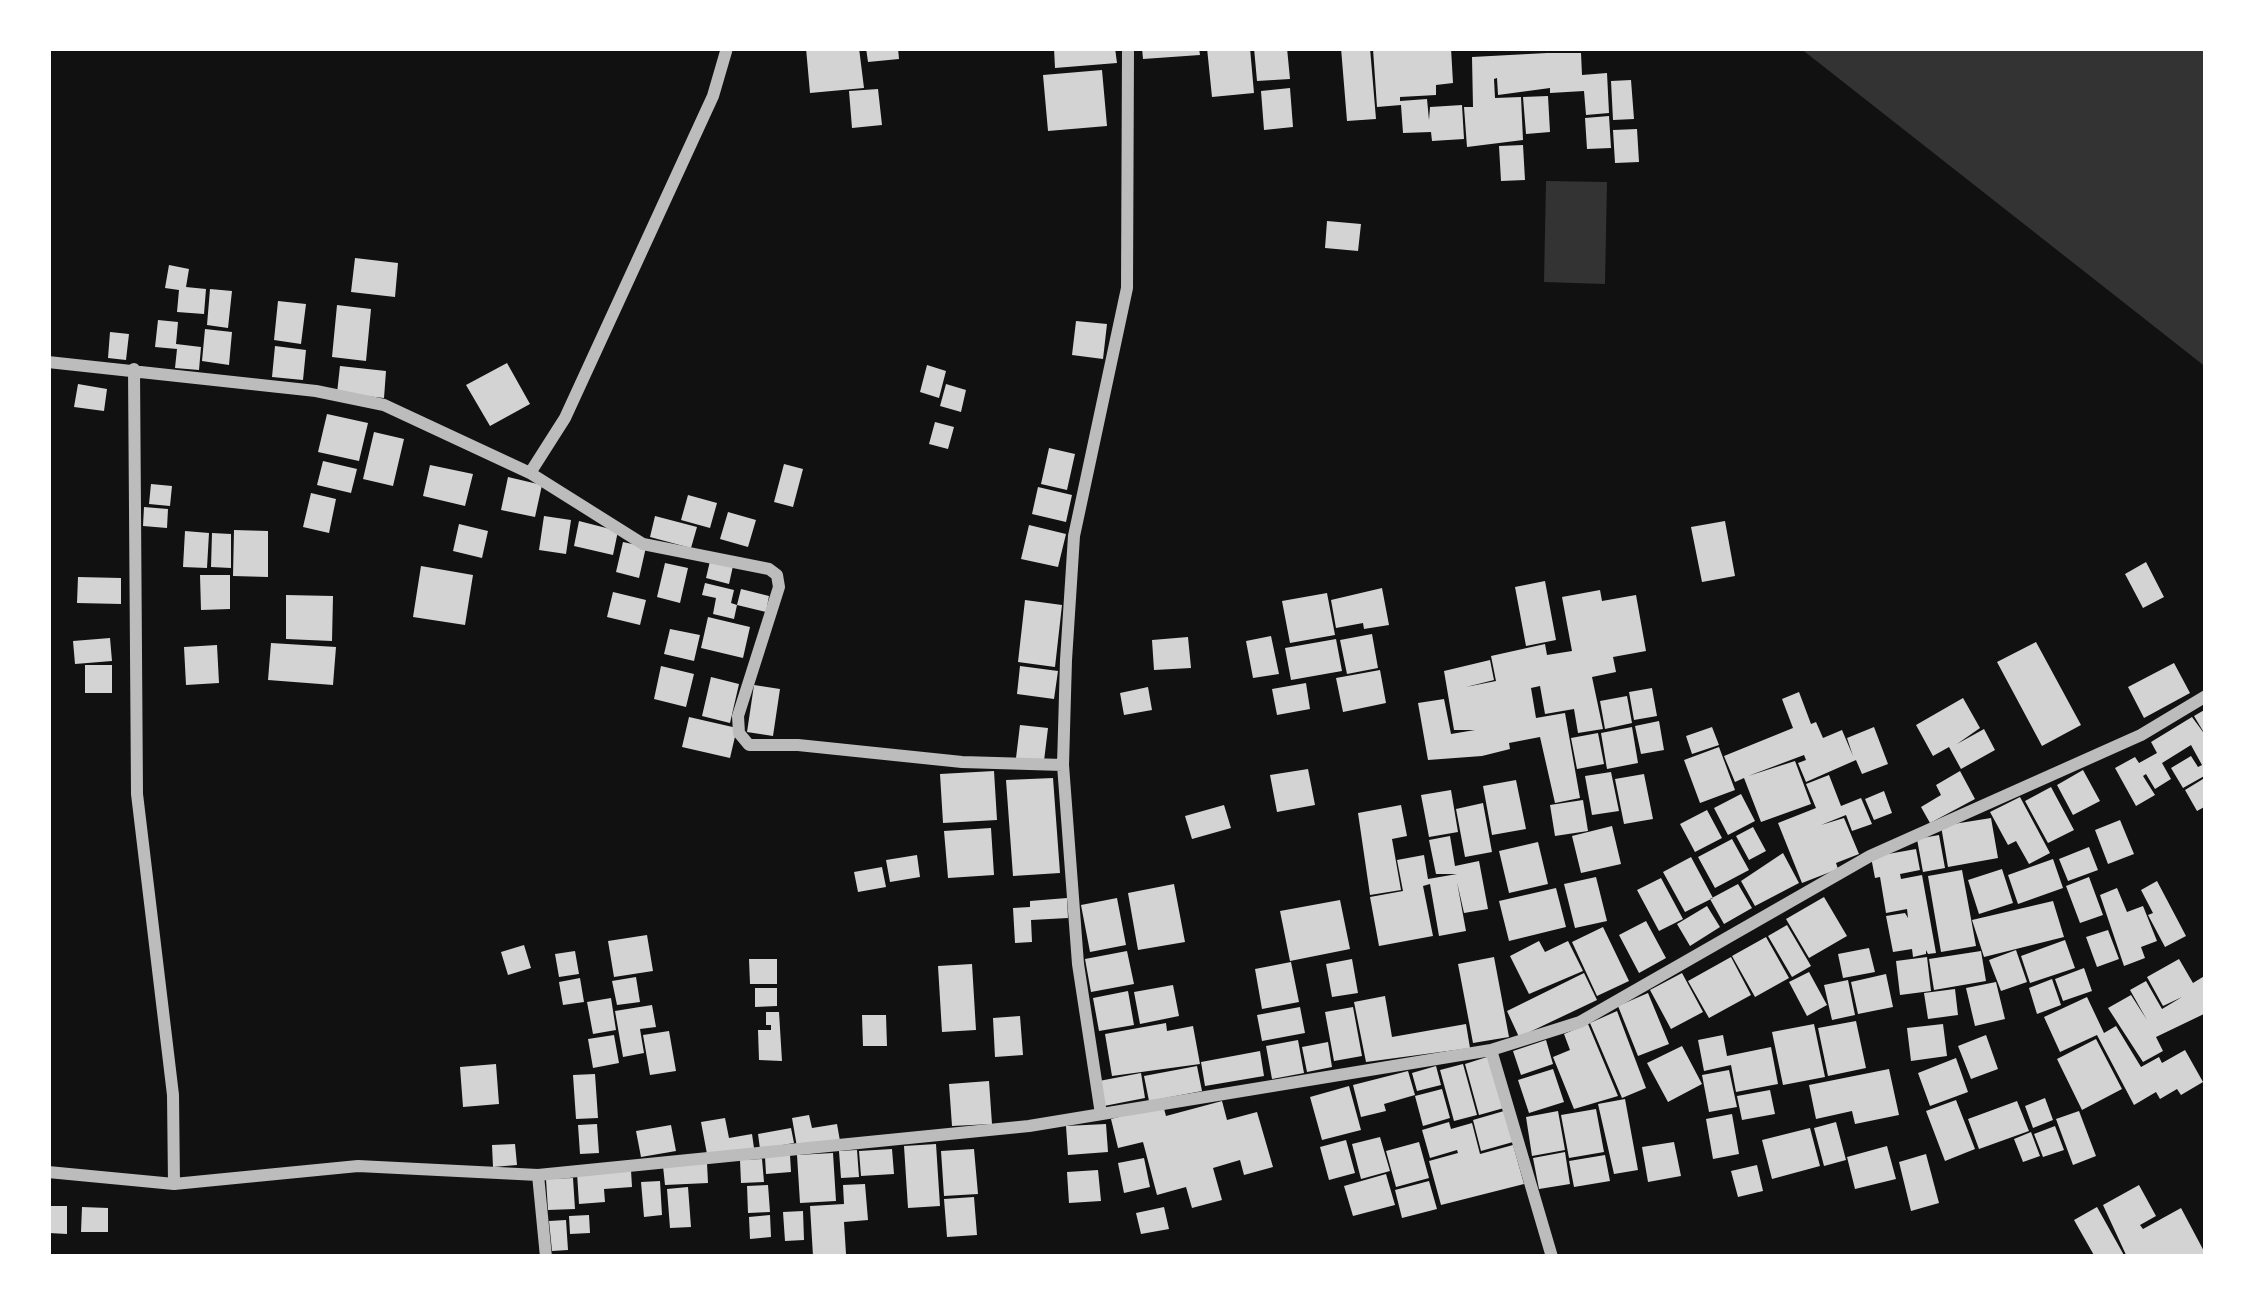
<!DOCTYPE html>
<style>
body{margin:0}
#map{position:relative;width:2254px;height:1305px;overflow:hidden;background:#111;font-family:Spectral,serif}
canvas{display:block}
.frame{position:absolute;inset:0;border:51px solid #fff;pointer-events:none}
</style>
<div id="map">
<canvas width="2254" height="1305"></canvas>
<div class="frame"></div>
</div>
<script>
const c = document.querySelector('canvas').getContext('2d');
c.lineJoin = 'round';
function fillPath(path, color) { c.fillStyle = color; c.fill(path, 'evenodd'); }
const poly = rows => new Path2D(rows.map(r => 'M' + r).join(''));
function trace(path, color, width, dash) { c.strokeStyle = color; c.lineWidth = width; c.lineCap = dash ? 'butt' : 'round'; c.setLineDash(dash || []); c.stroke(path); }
const water = poly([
 [1800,48,2206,48,2206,368,2202,364],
 [1546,181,1607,182,1605,284,1544,282]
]);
const building = poly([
 [806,48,859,48,864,88,810,93],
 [866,48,898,48,899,59,868,62],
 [1054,48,1115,48,1117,63,1055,68],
 [1142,48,1199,48,1200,55,1143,59],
 [1207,48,1250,48,1254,93,1212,97],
 [1254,48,1287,48,1290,79,1257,81],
 [1341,48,1370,48,1376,119,1347,121],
 [1451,48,1453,83,1436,85,1436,95,1400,97,1400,101,1427,99,1429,120,1430,107,1462,105,1464,139,1432,141,1431,132,1403,133,1401,105,1377,107,1373,49],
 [1547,53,1581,53,1582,75,1607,73,1609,113,1586,115,1584,91,1550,93,1550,88,1498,95,1497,78,1494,79,1495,98,1521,97,1523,140,1467,147,1464,107,1473,107,1472,57],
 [1102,70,1107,126,1048,131,1043,75],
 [1631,80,1634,119,1613,120,1611,81],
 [1290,88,1293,127,1264,130,1261,91],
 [878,89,882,125,852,128,849,91],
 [1548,96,1550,132,1526,134,1523,97],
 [1609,116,1611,148,1587,149,1585,118],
 [1637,129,1639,162,1615,163,1613,130],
 [1523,145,1525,180,1501,181,1499,146],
 [1327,221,1361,224,1358,251,1325,248],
 [355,258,398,263,395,297,351,292],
 [169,265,189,269,186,287,206,289,204,314,177,312,179,290,165,288],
 [210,289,232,291,228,328,207,325],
 [278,301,306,304,301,344,274,340],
 [337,305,371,309,366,361,332,357],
 [158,320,178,322,176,344,201,347,199,370,175,368,177,349,155,347],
 [1076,321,1107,324,1103,359,1072,355],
 [205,329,232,332,229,365,202,361],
 [110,332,129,334,126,360,108,358],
 [275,346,306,350,303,380,272,377],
 [507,363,530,404,490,426,466,385],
 [927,365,946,371,939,398,920,392],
 [340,366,386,371,384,398,337,393],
 [78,384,107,389,104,411,74,407],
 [946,384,966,390,961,412,940,406],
 [327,414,368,423,359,461,318,452],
 [935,422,954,427,948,449,929,444],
 [374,432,404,439,393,486,363,479],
 [1049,448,1075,454,1067,490,1041,484],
 [323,461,357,469,351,493,317,485],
 [784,464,803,469,793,507,774,502],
 [430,465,473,474,465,506,423,496],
 [508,477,542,485,535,517,501,510],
 [151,484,172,486,170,506,149,504],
 [1038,487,1072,495,1066,522,1032,514],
 [311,493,336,499,329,533,303,527],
 [688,495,717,503,710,528,681,520],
 [144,507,168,509,167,528,143,526],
 [728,512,756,520,748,547,720,539],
 [544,516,571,520,566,554,539,550],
 [655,516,697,527,691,548,650,537],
 [579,521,618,531,613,555,574,546],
 [1725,521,1735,576,1702,582,1691,527],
 [459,524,488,531,482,558,453,551],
 [1029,525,1066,534,1058,567,1021,559],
 [234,530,268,531,268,577,233,576],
 [185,531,209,533,207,568,183,567],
 [212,533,231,534,231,568,211,567],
 [623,542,646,547,639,578,616,572],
 [710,561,733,566,729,584,706,578],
 [2146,562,2164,597,2143,608,2125,574],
 [665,563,688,568,680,603,657,597],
 [421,566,473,575,465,625,413,617],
 [200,575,230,575,230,609,201,610],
 [78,577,121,578,121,604,77,603],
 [1545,581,1556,640,1526,646,1515,587],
 [705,583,734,590,731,603,737,605,734,619,713,614,716,598,702,595],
 [1382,588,1389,625,1364,629,1363,623,1336,628,1331,600],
 [741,589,769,596,766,612,737,605],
 [1600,590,1602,601,1636,595,1646,651,1613,657,1616,672,1592,677,1603,729,1578,733,1574,709,1545,714,1540,686,1531,688,1536,718,1565,713,1580,798,1555,803,1540,737,1509,743,1510,749,1482,756,1428,760,1418,703,1444,699,1451,734,1475,730,1454,730,1444,671,1490,660,1494,680,1466,687,1496,681,1491,656,1545,644,1547,655,1572,651,1562,597],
 [613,592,646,600,640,625,607,617],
 [1327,593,1335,635,1290,643,1282,601],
 [286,595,333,596,332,641,286,639],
 [1025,600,1062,605,1055,667,1018,662],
 [708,617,750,627,743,658,701,648],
 [670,629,700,635,694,661,664,654],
 [1372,634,1378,668,1347,674,1340,640],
 [1271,636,1279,674,1253,678,1246,641],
 [1188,637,1191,668,1154,670,1152,640],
 [110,638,112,661,75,664,73,641],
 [1336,639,1342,671,1291,680,1285,648],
 [2036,642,2081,725,2042,746,1997,662],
 [271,643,336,647,333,685,268,680],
 [217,645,219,683,186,685,184,647],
 [2174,663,2190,693,2144,718,2128,687],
 [85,665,112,665,112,693,85,693],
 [661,666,694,674,686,707,654,699],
 [1020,666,1058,671,1054,699,1017,694],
 [1380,670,1386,703,1343,712,1336,678],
 [711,677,739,684,730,723,702,716],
 [1306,683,1310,709,1277,715,1272,689],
 [754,685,780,689,773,736,747,732],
 [1148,687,1152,710,1124,715,1120,693],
 [1652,688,1657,716,1634,720,1629,692],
 [1799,692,1811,724,1816,722,1823,738,1842,730,1853,756,1847,738,1874,727,1888,764,1862,774,1856,760,1806,782,1798,763,1806,760,1804,755,1748,776,1795,761,1811,804,1761,822,1744,778,1735,782,1724,756,1793,728,1782,699],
 [1627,696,1632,723,1605,729,1600,701],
 [1963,698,1980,728,1957,744,1984,729,1995,750,1961,769,1949,747,1933,756,1916,725],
 [2206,709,2206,775,2183,788,2171,768,2191,756,2198,767,2202,765,2191,745,2162,763,2171,779,2155,789,2146,774,2143,776,2155,795,2136,806,2115,768,2135,757,2139,763,2157,753,2151,742,2192,717,2206,736,2194,716],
 [689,717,737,728,730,758,682,747],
 [1659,721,1664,750,1641,754,1635,726],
 [1020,725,1048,728,1044,761,1016,758],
 [1632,727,1638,763,1607,769,1601,733],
 [1712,727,1719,745,1692,754,1686,736],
 [1598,733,1604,764,1577,769,1571,738],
 [1719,747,1735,790,1700,803,1684,760],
 [1308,769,1315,805,1277,812,1270,775],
 [2083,770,2100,801,2073,815,2057,785],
 [994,771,997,820,943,823,940,774],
 [1960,771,1975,799,1930,823,1921,807,1941,795,1936,785],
 [1611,772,1619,811,1592,815,1585,776],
 [1644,774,1653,819,1624,824,1615,779],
 [1829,775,1841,806,1861,798,1872,824,1852,831,1846,815,1821,825,1844,818,1859,854,1836,863,1838,869,1802,883,1778,823,1816,808,1806,784],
 [1053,778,1060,873,1013,876,1006,780],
 [2203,779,2206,806,2197,811,2185,790],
 [1516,780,1526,829,1492,835,1483,786],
 [2051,787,2074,830,2048,843,2025,801],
 [1451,790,1458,832,1429,837,1421,795],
 [1884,791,1892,813,1874,820,1865,799],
 [1741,794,1755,821,1728,835,1714,808],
 [2020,797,2050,853,2029,864,2016,841,2008,845,1990,812],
 [1583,800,1588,831,1555,836,1550,805],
 [1483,803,1492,852,1465,857,1456,809],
 [1224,805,1231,828,1192,839,1185,816],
 [1401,805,1407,836,1392,839,1401,890,1370,895,1358,813],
 [1707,810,1722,838,1695,852,1680,824],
 [1991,818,1998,858,1948,867,1941,826],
 [2120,820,2134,854,2108,864,2095,830],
 [1612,826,1621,864,1581,873,1572,836],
 [1753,827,1766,851,1749,860,1736,836],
 [991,828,994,875,948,878,944,831],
 [1939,835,1945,868,1923,872,1917,839],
 [1450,836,1455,866,1479,861,1488,909,1464,913,1457,882,1466,931,1439,936,1430,884,1423,886,1433,936,1379,946,1370,897,1403,891,1397,860,1424,855,1428,879,1457,874,1436,874,1429,840],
 [1732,839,1749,870,1715,888,1698,857],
 [1538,842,1548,884,1509,893,1499,851],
 [2089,847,2098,870,2068,881,2059,859],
 [1916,849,1920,870,1900,874,1901,879,1922,875,1936,953,1928,954,1926,950,1926,954,1913,957,1912,949,1893,952,1886,916,1905,913,1908,918,1907,909,1886,913,1880,877,1875,878,1871,857],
 [1783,853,1799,883,1755,906,1741,881],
 [917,855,920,877,890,882,886,860],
 [1691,857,1713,898,1685,912,1663,872],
 [2053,859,2063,888,2018,904,2008,875],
 [882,867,886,887,858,892,854,872],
 [2002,869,2013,903,1979,914,1968,880],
 [1962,870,1976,946,1941,952,1928,876],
 [1596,877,1607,921,1575,928,1564,884],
 [2089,877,2103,915,2080,923,2066,886],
 [1661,878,1683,919,1659,931,1637,890],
 [2157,881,2186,936,2165,947,2148,915,2153,913,2141,890],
 [1174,884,1185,942,1138,950,1128,893],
 [1738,884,1752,908,1724,924,1710,899],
 [1556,888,1566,927,1509,941,1499,901],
 [2117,888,2127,912,2143,906,2157,941,2141,947,2145,958,2124,966,2100,895],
 [1824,897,1847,936,1809,958,1786,919],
 [1067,898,1068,918,1031,920,1032,942,1015,943,1013,908,1030,907,1030,901],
 [1117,898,1126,945,1090,952,1081,905],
 [1340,900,1350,949,1290,961,1280,911],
 [2053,901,2064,937,1984,957,1972,920],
 [1707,906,1720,927,1690,946,1677,924],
 [1646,921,1666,958,1639,973,1619,935],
 [1787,925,1811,966,1792,977,1768,936],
 [1603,927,1629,981,1597,996,1572,942],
 [2108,930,2119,959,2097,967,2086,937],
 [647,935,653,971,614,977,608,941],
 [1766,937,1789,978,1755,997,1732,956],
 [2065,940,2075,968,2030,983,2021,956],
 [1539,941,1545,952,1568,941,1583,971,1529,994,1510,956],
 [524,945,531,968,508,975,501,952],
 [1869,948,1875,972,1843,978,1838,954],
 [2016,950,2027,982,2001,991,1989,960],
 [575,951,579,974,559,977,555,954],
 [1127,951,1134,984,1091,992,1085,959],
 [1981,951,1986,981,1934,990,1929,959],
 [1494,957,1509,1037,1473,1043,1458,964],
 [1731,957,1751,995,1709,1018,1688,981],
 [1927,957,1931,991,1900,995,1896,961],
 [749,959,777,959,777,984,750,984],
 [1352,959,1358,993,1332,997,1326,964],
 [2179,959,2193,983,2206,975,2206,1013,2156,1037,2163,1051,2143,1062,2108,1008,2131,995,2147,1020,2130,990,2146,981,2162,1009,2182,997,2163,1006,2147,977],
 [1291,962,1299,1002,1262,1009,1255,969],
 [972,964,976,1030,942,1032,938,966],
 [2084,968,2092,991,2063,1001,2055,979],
 [1809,972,1827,1005,1807,1016,1789,982],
 [1584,973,1597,1000,1519,1037,1507,1011],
 [1682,973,1703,1012,1671,1029,1650,990],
 [1886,974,1893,1007,1858,1014,1851,982],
 [636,977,640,1002,617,1005,612,981],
 [580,978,584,1002,563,1005,559,982],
 [2052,979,2061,1005,2037,1014,2029,988],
 [1848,980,1855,1015,1832,1020,1824,985],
 [1996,982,2005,1019,1975,1026,1966,988],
 [1173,985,1179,1016,1140,1024,1134,992],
 [755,988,777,988,777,1006,755,1007],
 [1955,989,1958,1015,1928,1019,1924,993],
 [1128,991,1134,1025,1099,1031,1093,998],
 [1648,993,1669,1044,1638,1056,1618,1006],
 [1385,996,1392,1037,1466,1024,1470,1048,1366,1062,1354,1002],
 [2087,997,2104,1033,2116,1026,2141,1067,2159,1057,2162,1063,2185,1050,2203,1082,2181,1095,2177,1089,2160,1099,2156,1092,2134,1105,2097,1035,2060,1052,2044,1017],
 [611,998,616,1030,593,1034,587,1002],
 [652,1005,656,1027,640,1029,644,1053,623,1057,615,1011],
 [1300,1007,1305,1033,1262,1041,1257,1015],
 [1353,1007,1362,1056,1334,1061,1325,1012],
 [1617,1011,1646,1088,1622,1098,1590,1023],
 [766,1012,779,1012,782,1061,759,1060,758,1030,771,1030,771,1025,766,1025],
 [862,1015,886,1015,887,1046,863,1046],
 [1020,1016,1023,1055,995,1057,993,1018],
 [1856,1021,1866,1068,1828,1076,1818,1028],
 [1166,1023,1167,1031,1193,1026,1200,1064,1112,1076,1105,1034],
 [1588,1024,1618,1096,1574,1109,1553,1057,1570,1050,1564,1034],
 [1814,1024,1825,1077,1783,1085,1772,1032],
 [1943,1024,1947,1056,1911,1061,1907,1028],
 [669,1031,676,1071,650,1075,643,1035],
 [614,1035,619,1063,593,1068,588,1039],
 [1723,1035,1727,1056,1771,1047,1778,1084,1736,1092,1731,1065,1704,1071,1698,1040],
 [1986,1035,1998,1069,1971,1079,1958,1046],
 [2096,1039,2122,1089,2082,1110,2057,1059],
 [1298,1040,1304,1073,1272,1079,1266,1046],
 [1546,1040,1553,1064,1521,1075,1513,1051],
 [1328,1042,1332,1067,1307,1072,1302,1047],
 [1682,1046,1702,1084,1668,1102,1647,1063],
 [1260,1051,1264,1076,1205,1086,1201,1062],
 [1490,1056,1504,1108,1479,1115,1465,1064],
 [1956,1058,1968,1092,1930,1106,1918,1073],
 [496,1064,499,1104,463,1107,460,1067],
 [1463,1064,1477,1115,1454,1121,1440,1070],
 [1197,1066,1202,1091,1149,1101,1144,1076],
 [1436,1066,1441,1085,1417,1091,1412,1073],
 [1553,1069,1564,1102,1529,1113,1518,1080],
 [1889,1069,1899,1115,1855,1124,1852,1111,1816,1119,1809,1085],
 [1729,1070,1737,1107,1709,1112,1702,1075],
 [1408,1071,1415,1095,1384,1104,1386,1111,1361,1117,1353,1085],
 [1141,1073,1145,1098,1104,1106,1099,1081],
 [595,1074,598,1118,576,1119,573,1075],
 [989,1081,992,1124,952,1126,949,1084],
 [1349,1086,1361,1130,1322,1140,1310,1097],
 [1442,1089,1450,1118,1423,1126,1415,1096],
 [1770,1090,1775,1114,1742,1120,1737,1096],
 [2045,1098,2053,1120,2033,1128,2025,1106],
 [1625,1099,1638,1170,1614,1174,1598,1104],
 [1956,1100,1975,1149,1945,1161,1926,1111],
 [1222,1101,1227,1120,1257,1112,1273,1167,1244,1175,1240,1160,1213,1168,1222,1200,1192,1208,1186,1187,1157,1195,1143,1142,1118,1148,1111,1119,1163,1105,1166,1116],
 [2017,1101,2029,1131,1979,1149,1968,1119],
 [1596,1109,1604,1152,1569,1158,1561,1115],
 [1504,1111,1513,1142,1481,1151,1473,1120],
 [1558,1111,1565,1150,1532,1156,1526,1117],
 [2079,1111,2096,1156,2073,1165,2056,1119],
 [1732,1114,1739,1154,1713,1159,1706,1119],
 [809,1115,812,1128,837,1124,840,1141,797,1147,792,1118],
 [725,1118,729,1138,752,1134,754,1148,707,1154,701,1122],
 [1449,1122,1451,1129,1472,1123,1480,1154,1513,1145,1524,1184,1441,1205,1429,1161,1458,1153,1457,1150,1430,1158,1422,1130],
 [1836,1122,1846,1160,1824,1166,1814,1128],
 [597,1124,599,1153,580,1154,578,1125],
 [1106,1124,1108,1152,1068,1155,1066,1126],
 [671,1125,676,1151,641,1157,636,1131],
 [2055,1126,2064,1150,2043,1157,2034,1134],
 [791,1128,794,1143,760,1149,758,1134],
 [1810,1128,1820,1166,1772,1179,1762,1140],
 [2031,1132,2040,1156,2023,1162,2014,1139],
 [1380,1137,1390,1171,1361,1179,1352,1144],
 [1346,1140,1355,1173,1329,1180,1320,1147],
 [1419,1142,1429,1178,1396,1187,1386,1151],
 [1674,1142,1681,1176,1648,1182,1642,1147],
 [515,1144,517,1165,493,1167,492,1145],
 [936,1144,940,1206,908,1208,904,1146],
 [1887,1146,1896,1179,1855,1189,1847,1157],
 [892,1149,894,1174,861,1176,859,1151],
 [974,1149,978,1194,944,1196,941,1151],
 [857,1150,859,1177,841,1178,839,1151],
 [1565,1152,1570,1184,1539,1189,1533,1158],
 [833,1153,836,1201,800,1203,797,1155],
 [1926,1154,1939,1203,1911,1211,1899,1162],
 [790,1155,791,1172,766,1174,765,1157],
 [1605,1155,1610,1181,1574,1187,1569,1161],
 [1144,1158,1150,1187,1124,1193,1118,1163],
 [762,1159,764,1182,741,1183,740,1160],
 [707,1163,708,1183,665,1185,663,1166],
 [1757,1165,1763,1191,1738,1197,1731,1171],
 [631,1170,632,1187,604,1189,605,1202,579,1204,577,1173],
 [1098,1170,1101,1201,1069,1203,1067,1172],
 [1386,1174,1395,1205,1353,1216,1344,1186],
 [573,1178,575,1209,548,1210,546,1179],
 [660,1181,662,1215,644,1217,641,1182],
 [1429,1181,1437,1209,1402,1218,1395,1190],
 [865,1184,868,1220,844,1222,846,1254,813,1256,810,1206,844,1204,843,1185],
 [768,1185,770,1212,748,1213,747,1186],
 [2139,1185,2156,1216,2140,1225,2143,1229,2181,1208,2206,1255,2127,1257,2103,1205],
 [688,1187,691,1227,670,1228,667,1189],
 [974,1197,977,1235,947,1237,944,1199],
 [50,1206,67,1206,67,1234,49,1233],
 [82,1207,108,1208,108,1232,81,1232],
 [1164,1207,1169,1229,1141,1234,1136,1213],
 [2097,1207,2125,1257,2095,1257,2074,1220],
 [803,1211,804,1240,785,1241,783,1212],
 [589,1215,590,1233,570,1234,569,1216],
 [770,1215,771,1237,750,1239,749,1217],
 [566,1220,568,1250,552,1251,549,1221]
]);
const minor = poly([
 [48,362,316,391,384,405,530,473,643,544,769,569,777,575,779,587,738,716,739,733,749,745,798,745,962,762,1063,765],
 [134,369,137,794,173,1095,174,1184],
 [530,473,565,418,713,96,727,48],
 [1491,1050,1552,1257],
 [1101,1114,1078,964,1063,765,1066,660,1074,536,1127,288,1128,48],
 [48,1172,174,1184,358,1166,538,1175,1029,1126,1491,1050,1580,1022,1870,856,2141,735,2206,696],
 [538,1175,546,1257]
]);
fillPath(water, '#333');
fillPath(building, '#d3d3d3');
trace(minor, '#bcbcbc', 12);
</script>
